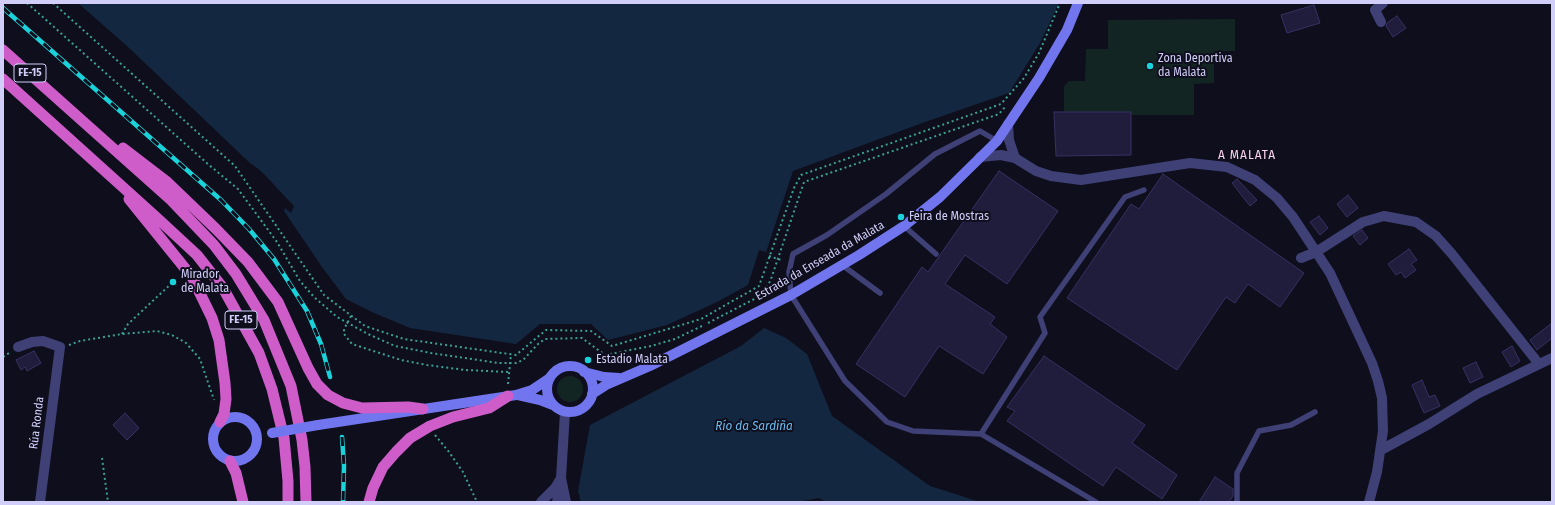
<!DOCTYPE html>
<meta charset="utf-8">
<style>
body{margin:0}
#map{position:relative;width:1555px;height:505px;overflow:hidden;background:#0f0e1c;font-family:"Fira Sans Condensed",sans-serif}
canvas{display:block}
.frame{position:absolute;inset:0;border:4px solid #d1cef9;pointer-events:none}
</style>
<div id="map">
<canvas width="1555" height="505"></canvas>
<div class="frame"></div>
</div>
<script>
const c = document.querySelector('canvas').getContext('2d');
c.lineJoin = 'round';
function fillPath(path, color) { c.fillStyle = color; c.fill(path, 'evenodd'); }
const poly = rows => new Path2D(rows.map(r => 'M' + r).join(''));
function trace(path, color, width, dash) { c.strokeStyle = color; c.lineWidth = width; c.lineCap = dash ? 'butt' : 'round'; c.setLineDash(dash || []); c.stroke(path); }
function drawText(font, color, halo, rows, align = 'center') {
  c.font = font + ' "Fira Sans Condensed",sans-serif'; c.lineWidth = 4; c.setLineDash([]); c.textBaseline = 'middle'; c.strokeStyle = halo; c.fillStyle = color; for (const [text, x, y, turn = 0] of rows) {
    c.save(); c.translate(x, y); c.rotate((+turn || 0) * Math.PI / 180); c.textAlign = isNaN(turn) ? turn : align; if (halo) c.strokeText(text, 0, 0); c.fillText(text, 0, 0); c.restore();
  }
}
const green = poly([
 [1235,19,1235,51,1214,51,1214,83,1194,84,1194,115,1131,115,1131,112,1064,112,1064,86,1069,81,1085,81,1086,49,1108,49,1108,20],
 '557 389a13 13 0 1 1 26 0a13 13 0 1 1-26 0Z'
]);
const water = poly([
 [78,3,1059,3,1040,43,1009,93,925,122,793,171,766,252,759,250,748,285,717,302,667,325,608,340,591,324,540,324,516,344,410,328,374,313,346,299,322,267,284,211,285,208,291,213,294,206,261,171,250,163,127,46],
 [764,328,786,338,807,354,832,416,930,486,980,502,826,502,819,498,798,502,581,502,578,491,590,425,741,346]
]);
const building = poly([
 [1314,5,1320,23,1287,33,1281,15,1314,5],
 [1397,16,1406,28,1393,37,1386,26,1387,23,1397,16],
 [1054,112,1131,112,1131,155,1056,156,1054,112],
 [999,171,1058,211,1007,284,965,255,945,284,995,317,990,324,1007,337,983,374,939,346,905,397,856,364,922,267,928,272,999,171],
 [1163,174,1304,273,1280,307,1248,284,1235,303,1226,297,1177,370,1067,298,1131,204,1139,209,1163,174],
 [1237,179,1257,200,1250,206,1232,183,1237,179],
 [1348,195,1358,208,1347,217,1337,204,1348,195],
 [1319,216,1328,228,1320,235,1310,222,1319,216],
 [1362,230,1368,238,1360,245,1353,236,1362,230],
 [1409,249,1417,260,1411,264,1416,270,1405,278,1401,272,1396,275,1388,264,1409,249],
 [1552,323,1552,338,1537,350,1530,340,1552,323],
 [1512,346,1520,361,1511,367,1502,352,1512,346],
 [34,351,41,363,27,371,25,367,21,370,16,360,34,351],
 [1044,356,1145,425,1132,443,1177,475,1162,499,1116,467,1103,486,1007,421,1015,411,1007,407,1044,356],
 [1476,362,1483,377,1470,383,1463,368,1476,362],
 [1422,380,1429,397,1435,395,1440,406,1424,413,1412,385,1422,380],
 [125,413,139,428,127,440,113,425,125,413],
 [1215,477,1233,489,1233,496,1229,502,1199,502,1215,477]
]);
const path = poly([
 [27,3,209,165,238,189,277,242,300,281,314,297,337,317,368,334,395,346,431,353,498,363,516,363,523,360,538,344,545,339,582,338,605,355,651,346,675,339,704,325],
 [53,3,235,166,324,295,365,326,404,339,516,355,546,330,591,331,612,346,701,319,759,286,794,188,801,175,1001,104,1024,78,1039,53,1060,3],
 [769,256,781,260],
 [351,316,344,329,344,334,352,344,401,360,427,365,465,370,509,372],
 [708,323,764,294,771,279,804,182,999,114,1005,107],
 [122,334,128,324,173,282],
 [69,345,80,341,122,334,157,331,172,335,186,343,200,359,214,400],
 [3,357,9,353],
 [508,384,511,354],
 [435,435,449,452,463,472,477,502],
 [102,458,108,502]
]);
const service = poly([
 [997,141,980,131,935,154,886,194,827,235,793,254,789,272,791,295,845,381,887,422,913,431,981,434,1096,502],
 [904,226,936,254],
 [842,265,880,293],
 [981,434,1045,333,1040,317,1125,197,1144,190],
 [1237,502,1237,473,1259,431,1291,425,1315,412]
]);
const minor = poly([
 [1381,22,1375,10,1383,3],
 [1008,124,1009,140,1015,158],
 [980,157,1001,155,1015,158,1036,171,1051,176,1081,180,1190,163,1227,167,1255,180,1277,198,1293,217,1330,273,1372,363,1378,381,1382,398,1383,431,1377,472,1369,502],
 [1301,258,1316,252,1363,222,1384,216,1416,222,1436,236,1452,254,1539,364],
 [18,347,32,342,43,341,60,347,40,502],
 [1381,450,1429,424,1477,394,1552,358],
 [541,502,555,488,561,478,566,502],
 [557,502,561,478,565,412]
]);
const secondary = poly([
 '547 389a23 23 0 1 1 46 0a23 23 0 1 1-46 0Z',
 [584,372,604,377,619,378],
 [592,394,606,385,650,366,791,295,859,255,904,226,940,197,997,141,1039,78,1067,30,1078,3],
 [518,395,540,400,553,405],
 '213 439a22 22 0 1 1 44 0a22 22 0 1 1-44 0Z',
 [318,425,516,395,532,390,550,378]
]);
const trunk = poly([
 [3,50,171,200,214,245,236,274,264,320,291,386,302,440,305,467,306,502],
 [3,79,156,217,197,255,223,288,259,353,272,389,284,438,288,481,288,502],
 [123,148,166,181,216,229,248,262,278,302,308,368,317,384,328,395,343,403,362,408,408,407,423,409],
 [129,199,192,277,212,318,219,340,225,383,226,399,224,414,220,422],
 [230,461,236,473,243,502],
 [369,502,373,488,383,467,396,452,410,438,430,426,453,417,489,408,508,396]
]);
const rail = poly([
 [3,8,221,200,249,229,274,259,307,311,321,344,330,377],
 [342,437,344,466,343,502]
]);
const secondaryBridge = poly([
 [272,433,318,425]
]);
const markers = [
 [1150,66,4,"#1ad3da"],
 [901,217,4,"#1ad3da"],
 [173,282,4,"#1ad3da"],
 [588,360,4,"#1ad3da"]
];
const shields = [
 [30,73,32],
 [241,320,32]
];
const shieldNames = [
 ["FE-15",30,73],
 ["FE-15",241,320]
];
const poiNames = [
 ["Zona Deportiva",1158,59],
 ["da Malata",1158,73],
 ["Feira de Mostras",909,217],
 ["Mirador",181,275],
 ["de Malata",181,289],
 ["Estadio Malata",596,360]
];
const streetNames = [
 ["Estrada da Enseada da Malata",820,261,-30],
 ["Rúa Ronda",37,423,-83]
];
const neighbourhoodNames = [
 ["A MALATA",1247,155]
];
const waterNames = [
 ["Río da Sardiña",754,426]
];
fillPath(green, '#122523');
fillPath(water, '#132840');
fillPath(building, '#201c3b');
trace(building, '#383164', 1);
trace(path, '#3ba194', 2, [2, 3]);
trace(service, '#3e4076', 5.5);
trace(minor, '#3e4076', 10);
trace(secondary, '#7176ee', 10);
trace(trunk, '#ce5dca', 11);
trace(rail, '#1ad3da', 4.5);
trace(rail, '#0f0e1c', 3, [9]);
trace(secondaryBridge, '#7176ee', 10);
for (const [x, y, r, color] of markers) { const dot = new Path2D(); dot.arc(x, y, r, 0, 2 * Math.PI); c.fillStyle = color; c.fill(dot); trace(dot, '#0f0e1c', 1.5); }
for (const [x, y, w] of shields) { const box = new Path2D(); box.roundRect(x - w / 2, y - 9, w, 18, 3); c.fillStyle = '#0f0e1c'; c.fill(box); trace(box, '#d1cef9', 1); }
drawText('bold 11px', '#d1cef9', null, shieldNames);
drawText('12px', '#d1cef9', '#0f0e1c', poiNames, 'left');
drawText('12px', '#d1cef9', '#0f0e1c', streetNames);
c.letterSpacing = '1px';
drawText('13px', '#f9d0ed', '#0f0e1c', neighbourhoodNames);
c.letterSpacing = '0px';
drawText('italic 13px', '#69b8ed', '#0f0e1c', waterNames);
</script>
